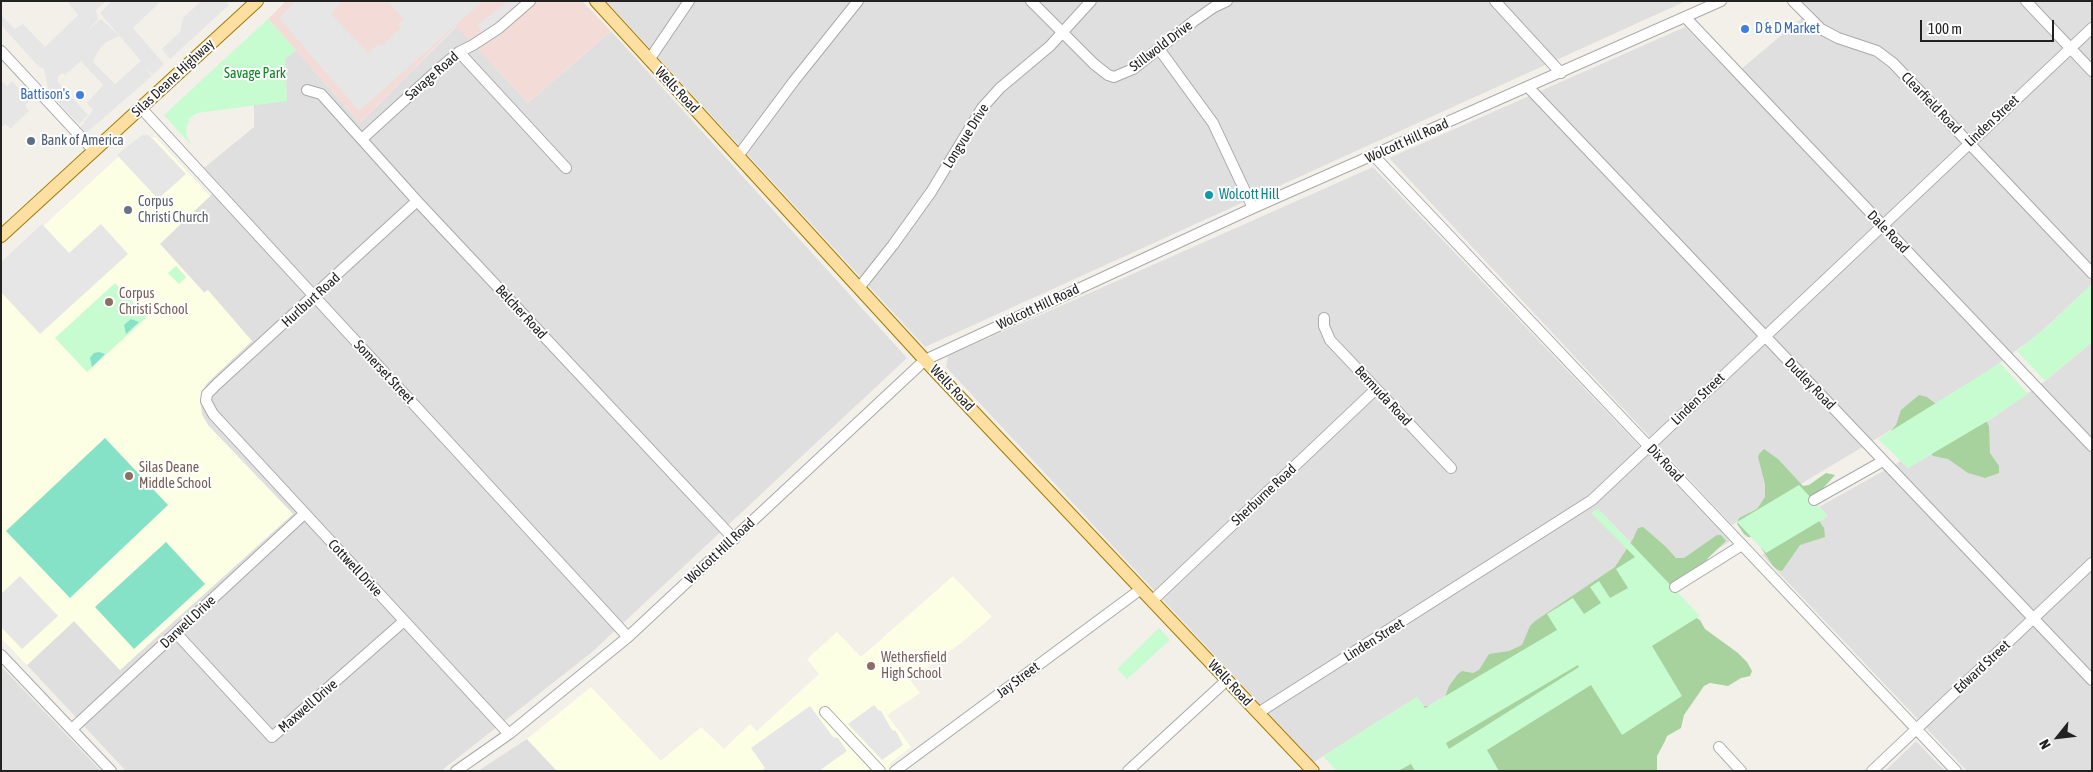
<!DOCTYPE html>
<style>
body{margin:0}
#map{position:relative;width:2093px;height:772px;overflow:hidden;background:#f2f0e9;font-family:"Asap Condensed",sans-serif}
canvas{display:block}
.frame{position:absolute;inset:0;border:2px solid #222;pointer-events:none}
.north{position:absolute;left:2033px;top:712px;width:50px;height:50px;-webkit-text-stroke:4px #fff;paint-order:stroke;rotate:241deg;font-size:14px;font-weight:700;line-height:20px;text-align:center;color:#222}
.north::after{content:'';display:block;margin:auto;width:18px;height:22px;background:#222;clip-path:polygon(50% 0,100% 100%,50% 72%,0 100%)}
.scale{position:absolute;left:1920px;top:20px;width:134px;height:22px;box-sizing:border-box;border:2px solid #222;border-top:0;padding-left:6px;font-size:15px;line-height:18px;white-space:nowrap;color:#222;-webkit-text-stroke:4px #fff;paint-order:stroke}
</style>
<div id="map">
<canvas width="2093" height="772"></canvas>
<div class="frame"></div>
<div class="north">N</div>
<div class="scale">100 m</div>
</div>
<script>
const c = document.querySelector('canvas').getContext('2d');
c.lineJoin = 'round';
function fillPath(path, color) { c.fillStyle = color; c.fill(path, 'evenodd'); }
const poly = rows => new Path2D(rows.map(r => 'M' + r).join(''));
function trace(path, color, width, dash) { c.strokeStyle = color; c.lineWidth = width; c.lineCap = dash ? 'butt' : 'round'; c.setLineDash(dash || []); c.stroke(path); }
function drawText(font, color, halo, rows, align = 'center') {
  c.font = font + ' "Asap Condensed",sans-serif'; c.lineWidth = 4; c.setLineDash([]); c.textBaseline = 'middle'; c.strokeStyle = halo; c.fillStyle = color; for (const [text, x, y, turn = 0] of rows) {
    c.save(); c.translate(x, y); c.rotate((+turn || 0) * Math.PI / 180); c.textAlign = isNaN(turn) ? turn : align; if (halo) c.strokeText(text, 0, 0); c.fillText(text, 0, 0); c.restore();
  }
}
const residential = poly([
 [606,1,1686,1,925,347],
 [1800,1,2092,1,2092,284,2041,332,1983,375,1732,525,1389,158,1685,27,1733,76,1809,12],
 [457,26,528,103,611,31,907,358,592,652,441,771,126,771,27,665,74,621,120,670,208,425,201,412,200,401,203,391,209,380,207,290,205,293,159,243,221,186,204,168,254,127,254,105,287,100,285,59,296,50,360,123],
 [1373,167,1730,541,1668,581,1598,509,1635,557,1557,630,1425,708,1417,697,1314,762,946,367,948,356],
 [2092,342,2092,771,1967,771,1762,555,1828,516,1819,507,1901,461,1908,468,1994,417,2045,381],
 [1,666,101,771,1,771],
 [527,739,557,771,478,771],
 [1916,741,1945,771,1885,771]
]);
const commercial = poly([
 [286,1,582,1,611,31,528,103,456,26,360,123,268,19]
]);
const education = poly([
 [142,135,156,138,210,196,160,244,204,293,208,290,252,341,206,384,200,400,202,415,208,425,293,514,120,670,74,621,27,665,1,638,1,265],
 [953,576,992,617,961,643,910,680,920,693,887,715,911,747,889,764,895,771,557,771,527,739,591,687,661,761,701,727,724,749,750,724,757,731,819,674,807,659,837,632,861,657]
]);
const forest = poly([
 [1919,395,1927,397,1936,404,1890,432,1896,425,1901,410],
 [1983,422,1987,422,1989,426,1990,453,1999,466,1999,473,1985,478,1968,473,1948,459,1933,456,1931,453],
 [1764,449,1778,459,1803,486,1809,485,1826,473,1835,475,1816,496,1817,518,1824,528,1825,537,1800,545,1782,571,1778,570,1773,566,1754,537,1748,537,1744,534,1737,524,1739,518,1757,509,1765,497,1765,484,1758,457,1759,454],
 [1643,527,1665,546,1676,558,1684,558,1717,535,1721,535,1726,541,1708,558,1705,564,1664,599,1635,631,1636,636,1651,645,1691,615,1700,620,1705,629,1738,653,1747,662,1752,671,1750,676,1741,678,1728,686,1710,683,1704,686,1684,715,1681,728,1667,736,1665,741,1657,756,1657,771,1380,771,1417,707,1437,705,1444,700,1449,686,1458,674,1462,671,1473,673,1479,670,1489,654,1509,651,1522,645,1530,626,1535,621,1615,567,1633,539,1638,528]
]);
const park = poly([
 [268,19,296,50,285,59,287,101,197,113,190,118,186,128,187,137,191,145,164,115],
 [176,266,186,277,179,284,168,273],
 [115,283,147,317,87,372,55,338],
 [2091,285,2092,342,2045,381,2017,351,2049,325],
 [2000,363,2028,394,1986,422,1908,468,1878,439],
 [1799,485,1828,516,1766,553,1737,522],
 [1598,509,1700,616,1652,646,1682,696,1622,735,1591,685,1487,750,1499,771,1415,771,1411,764,1398,771,1337,771,1323,756,1417,697,1425,708,1557,630,1547,614,1573,598,1584,614,1601,603,1590,587,1599,581,1610,598,1628,588,1616,569,1635,557,1591,513],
 [1578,665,1579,667,1449,749,1446,743],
 [1159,628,1170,640,1127,679,1117,669]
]);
const pitch = poly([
 [131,319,139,322,126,334,124,325],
 [99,352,105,354,92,367,90,358,94,353],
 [105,438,168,505,70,598,6,531],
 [166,542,205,584,134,649,95,607]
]);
const parking = poly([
 [67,1,106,1,96,10,98,20,82,35,101,19,119,36,106,42,98,51,93,62,115,84,141,61,100,13,112,1,161,1,133,28,164,64,153,75,145,67,152,76,86,133,80,128,93,110,87,103,103,85,81,61,65,75,62,73,58,77,58,82,88,115,79,124,49,93,44,69,38,66,1,25,1,15,15,29,23,24,45,47,78,15],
 [201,1,226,1,229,5,170,59,162,49,180,32,183,18],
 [296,1,342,1,331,14,368,53,379,43,382,46,401,28,398,25,404,19,387,1,483,1,359,111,279,18],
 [508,1,526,1,487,36,477,26],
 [1,81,7,86,12,81,30,101,25,105,29,111,10,129,6,124,1,127],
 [142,135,148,135,153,139,186,174,158,199,117,155],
 [42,224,69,253,101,224,128,254,40,334,1,292,1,262],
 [20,576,58,616,22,649,1,627,1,594],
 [874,705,878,710,881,711,892,730,896,731,903,745,882,760,848,724],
 [810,706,833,737,838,738,847,751,819,771,762,771,765,768,751,748]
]);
const minor = poly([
 [1031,1,1094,64,1108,75,1114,77,1133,69,1194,21,1214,7,1227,1],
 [1495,1,1561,73],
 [1793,1,1821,29,1838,38,1877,51,1893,63,2092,273],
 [2026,1,2092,71],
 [1685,17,2092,446],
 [1159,49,1213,123,1253,208],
 [1,51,94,151],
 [459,52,566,168],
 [649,60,689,1],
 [1529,88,2092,680],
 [307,90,321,94,417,201,734,539],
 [141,108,628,637],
 [363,138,441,67,459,52,473,45,499,28,530,1],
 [738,156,794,81,858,1],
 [1374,156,1956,771],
 [417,201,217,384,207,394,206,401,213,414,509,734],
 [859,288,893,245,931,192,982,108,1000,88,1050,46,1091,1],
 [1324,318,1324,326,1330,340,1451,468],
 [1814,500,1883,461],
 [1675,587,1742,545],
 [1152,601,1376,389],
 [176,633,272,737,404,621],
 [1,655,111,771],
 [825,712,880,771],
 [1258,713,1592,500,2092,28],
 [72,729,304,514],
 [1719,747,1741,771],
 [456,771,509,734,628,637,925,360,1253,208,1721,1],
 [895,771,1141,589],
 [1128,771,1227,680],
 [1872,771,2092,563]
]);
const major = poly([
 [596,1,935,371,1313,771],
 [1,236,257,1]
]);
const markers = [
 [1745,29,5,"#3f7fe0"],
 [80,95,5,"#3f7fe0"],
 [31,141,5,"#5c6f8a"],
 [1209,195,5,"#0f9aa8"],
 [128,210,5,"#6b7280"],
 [109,302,5,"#8d6e63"],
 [129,476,5,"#8d6e63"],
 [871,666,5,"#8d6e63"]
];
const shopNames = [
 ["D & D Market",1755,29],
 ["Battison's",70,95,"right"]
];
const streetNames = [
 ["Stillwold Drive",1161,46,-37],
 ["Savage Road",432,76,-41],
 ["Silas Deane Highway",173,78,-43],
 ["Wells Road",677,90,47],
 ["Clearfield Road",1931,103,46],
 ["Linden Street",1992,121,-43],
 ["Longvue Drive",966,136,-58],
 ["Wolcott Hill Road",1407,141,-24],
 ["Dale Road",1888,232,46],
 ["Hurlburt Road",311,300,-42],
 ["Wolcott Hill Road",1038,307,-25],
 ["Belcher Road",521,312,47],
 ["Somerset Street",384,372,47],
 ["Dudley Road",1810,384,46],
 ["Wells Road",952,388,47],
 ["Bermuda Road",1383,396,47],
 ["Linden Street",1698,399,-44],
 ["Dix Road",1665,463,47],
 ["Sherburne Road",1264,495,-43],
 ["Wolcott Hill Road",720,551,-43],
 ["Cottwell Drive",355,568,47],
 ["Darwell Drive",188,622,-43],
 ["Linden Street",1374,640,-32],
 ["Edward Street",1982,667,-43],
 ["Jay Street",1018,680,-37],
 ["Wells Road",1230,683,47],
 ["Maxwell Drive",308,706,-41]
];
const parkNames = [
 ["Savage Park",255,74]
];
const serviceNames = [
 ["Bank of America",41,141]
];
const cultureNames = [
 ["Wolcott Hill",1219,195]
];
const worshipNames = [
 ["Corpus",138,202],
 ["Christi Church",138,218]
];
const educationNames = [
 ["Corpus",119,294],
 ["Christi School",119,310],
 ["Silas Deane",139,468],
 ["Middle School",139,484],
 ["Wethersfield",881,658],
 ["High School",881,674]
];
fillPath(residential, '#e0dfdf');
fillPath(commercial, '#f3dcd8');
fillPath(education, '#fdffe5');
fillPath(forest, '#a7d29d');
fillPath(park, '#c7fbd0');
fillPath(pitch, '#86e2c7');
fillPath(parking, '#e6e6e6');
trace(minor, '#a9a9a9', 12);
trace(major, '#a07a00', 14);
trace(minor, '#fff', 10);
trace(major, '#fedfa2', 12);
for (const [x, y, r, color] of markers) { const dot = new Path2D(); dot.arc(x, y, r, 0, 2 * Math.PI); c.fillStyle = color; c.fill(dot); trace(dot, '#fff', 2); }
drawText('14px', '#366cbe', '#fff', shopNames, 'left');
drawText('14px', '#222', '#fff', streetNames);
drawText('14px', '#09871f', '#fff', parkNames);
drawText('14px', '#4e5e75', '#fff', serviceNames, 'left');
drawText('14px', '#0d838f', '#fff', cultureNames, 'left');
drawText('14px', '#5b616d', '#fff', worshipNames, 'left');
drawText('14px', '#785e54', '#fff', educationNames, 'left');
</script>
